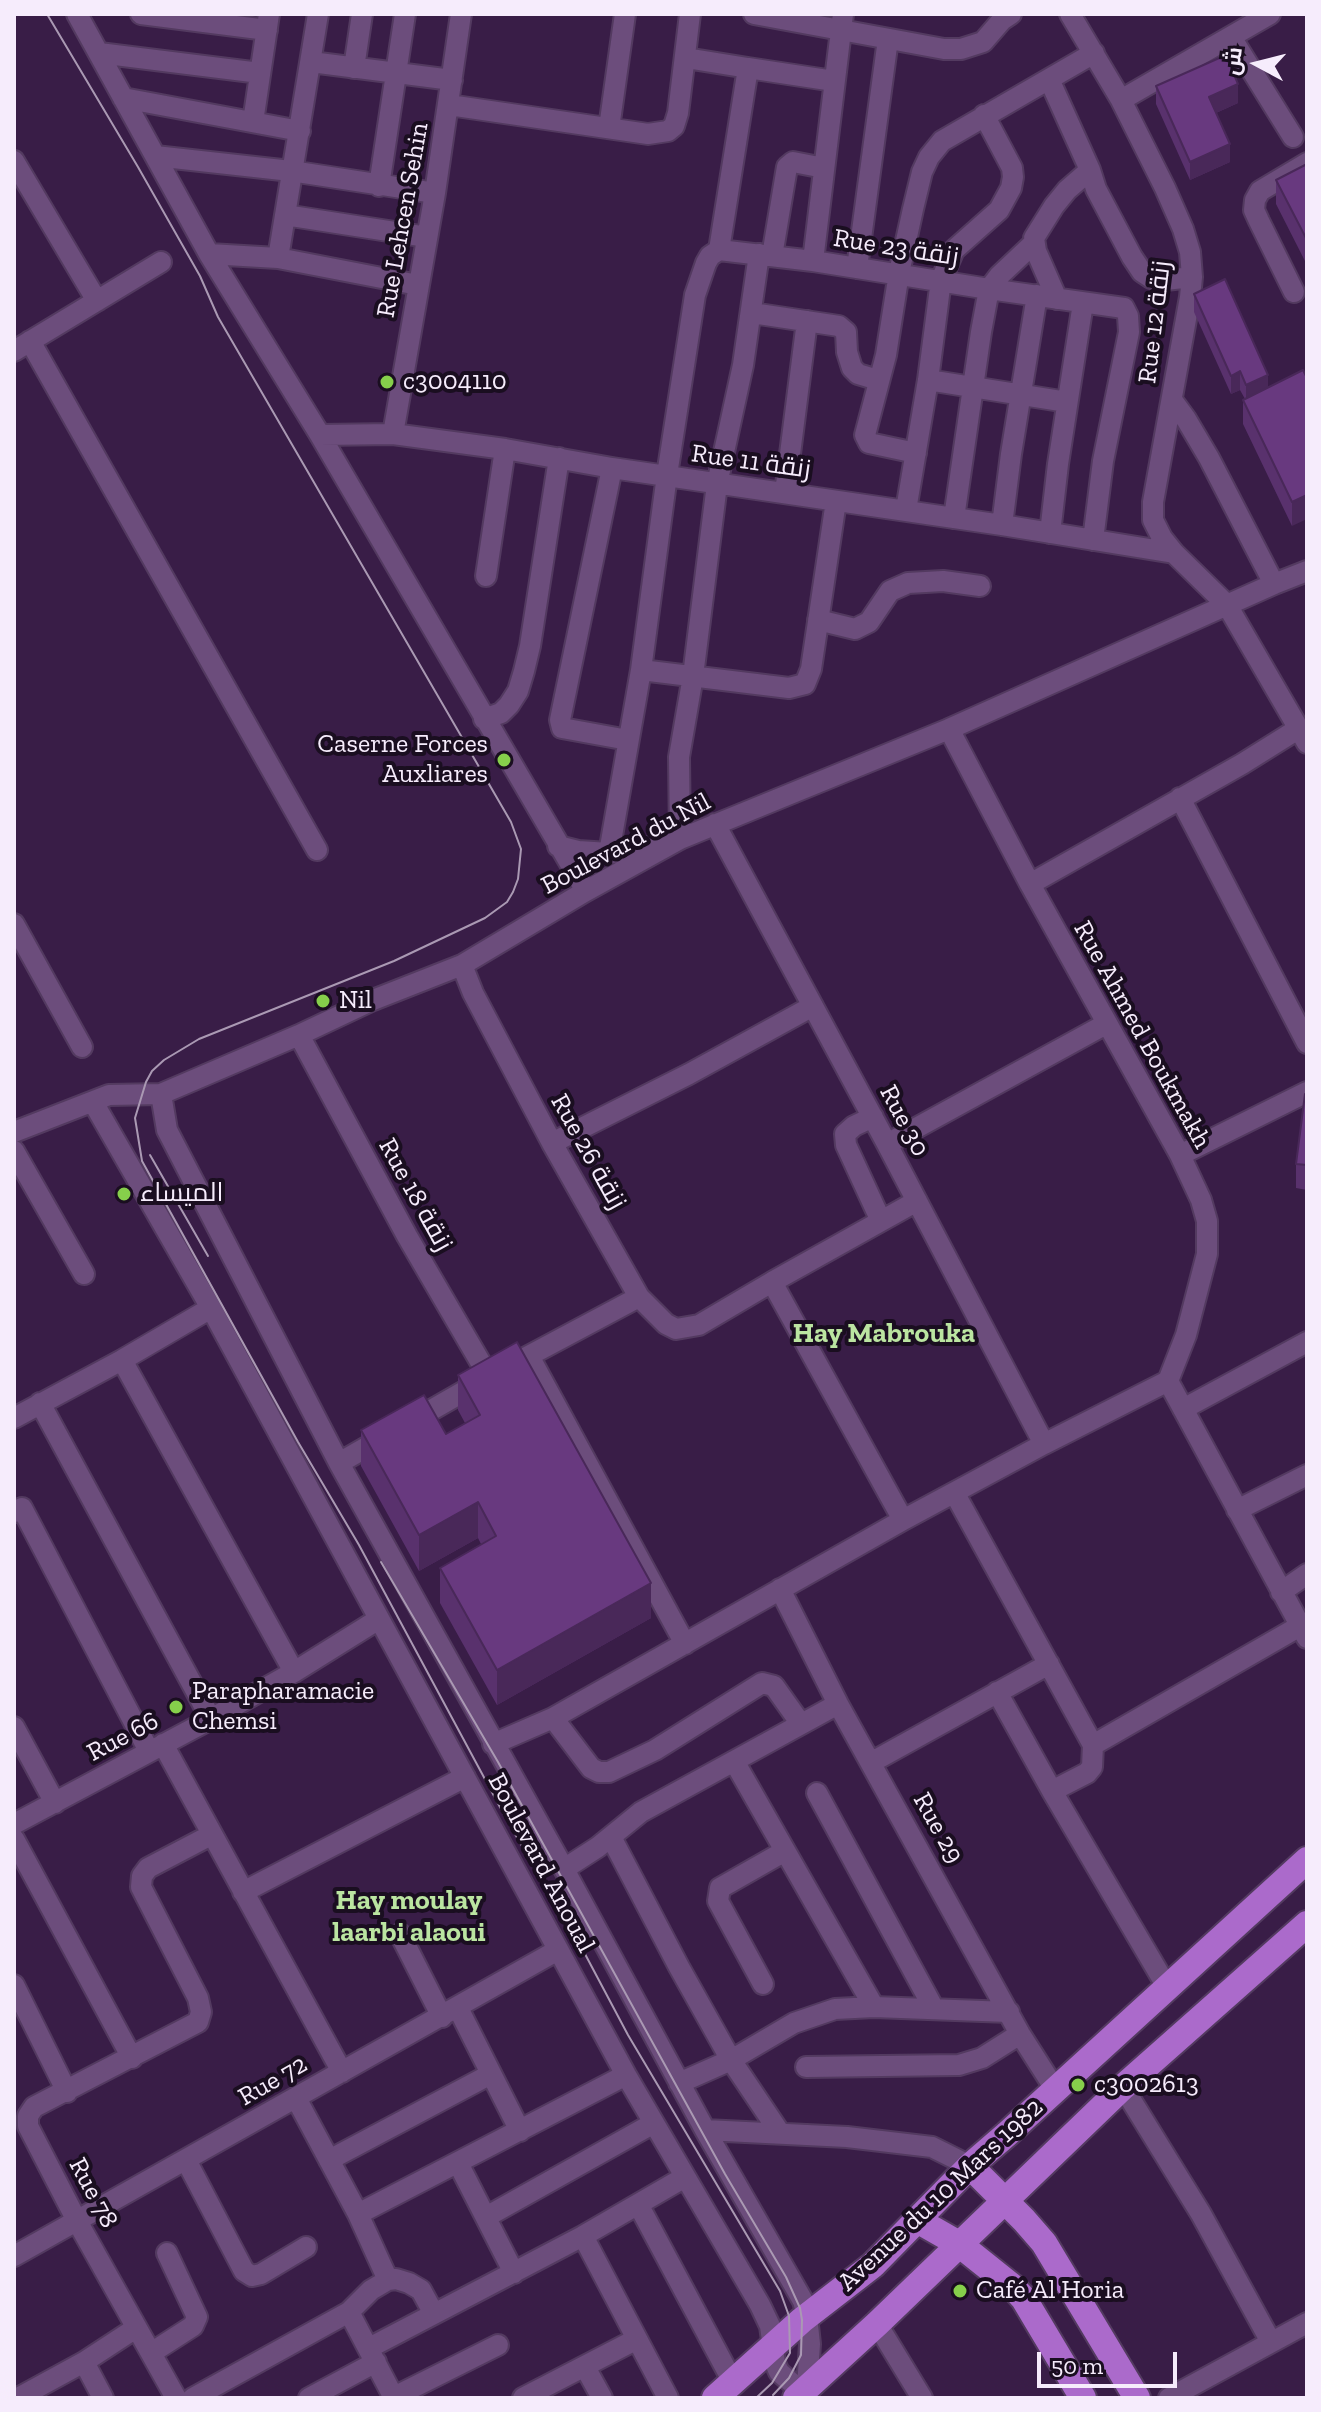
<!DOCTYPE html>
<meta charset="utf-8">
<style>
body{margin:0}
#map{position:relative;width:1321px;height:2412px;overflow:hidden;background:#391d47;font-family:"Zilla Slab",Cairo,serif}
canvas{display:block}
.frame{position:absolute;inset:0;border:16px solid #f6ecfc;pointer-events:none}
.north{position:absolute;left:1217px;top:24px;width:80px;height:80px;-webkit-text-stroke:6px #1a0e20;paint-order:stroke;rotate:277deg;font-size:22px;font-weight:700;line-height:32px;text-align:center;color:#f6ecfc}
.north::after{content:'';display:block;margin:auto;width:28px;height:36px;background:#f6ecfc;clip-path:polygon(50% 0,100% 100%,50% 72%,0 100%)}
.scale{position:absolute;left:1037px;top:2352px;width:140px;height:36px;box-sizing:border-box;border:4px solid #f6ecfc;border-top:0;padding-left:10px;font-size:24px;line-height:28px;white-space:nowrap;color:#f6ecfc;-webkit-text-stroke:6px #1a0e20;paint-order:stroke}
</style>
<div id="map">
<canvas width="1321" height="2412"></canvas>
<div class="frame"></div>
<div class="north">ش</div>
<div class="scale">50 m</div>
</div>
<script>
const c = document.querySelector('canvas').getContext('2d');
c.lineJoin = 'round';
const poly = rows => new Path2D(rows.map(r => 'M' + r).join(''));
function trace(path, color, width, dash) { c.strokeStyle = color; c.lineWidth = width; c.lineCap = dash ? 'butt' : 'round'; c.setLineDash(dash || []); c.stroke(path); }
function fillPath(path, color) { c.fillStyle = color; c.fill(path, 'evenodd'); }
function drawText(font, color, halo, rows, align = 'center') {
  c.font = font + ' "Zilla Slab",Cairo,serif'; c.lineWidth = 8; c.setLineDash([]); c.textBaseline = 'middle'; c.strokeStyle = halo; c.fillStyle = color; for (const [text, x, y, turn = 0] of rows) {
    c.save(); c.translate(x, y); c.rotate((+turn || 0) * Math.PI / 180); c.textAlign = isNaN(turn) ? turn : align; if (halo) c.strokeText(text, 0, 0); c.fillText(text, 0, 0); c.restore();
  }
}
const minor = poly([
 [77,14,209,254,320,435,586,891],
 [141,14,267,30],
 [754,14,944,49,961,49,983,42,1002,20,1011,14],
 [1070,14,1121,100,1165,188,1183,229,1190,252,1192,277,1190,297,1153,502,1153,520,1162,538,1174,553,1227,605,1307,743],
 [1231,37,1293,137],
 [99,53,260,73],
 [686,58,748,68],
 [311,62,452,80],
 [354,68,362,14],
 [1049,79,1090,170,1096,189,1132,257,1142,272,1151,278,1165,280,1192,277],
 [123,98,300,131],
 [1121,100,1270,14],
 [449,105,648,134,668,131,674,126,678,113,690,14],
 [253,122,269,14],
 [609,128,625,14],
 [155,156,291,171,435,193],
 [14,161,97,301],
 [379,186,405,14],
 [285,215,427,237],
 [719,250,748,68,834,81],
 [209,254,278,258,418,285],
 [772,256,787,167,793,162,824,168],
 [278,258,318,14],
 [813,261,843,14],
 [857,268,888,39],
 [1294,292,1259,221,1254,210,1255,200,1260,191,1307,163],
 [1057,299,1036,251,1034,238,1054,206,1067,190,1090,170],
 [752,313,839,326,846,332,847,352,852,368,858,374,878,380],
 [30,341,317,850],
 [14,351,161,262],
 [928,380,1067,402],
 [1172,400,1186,419,1209,458,1274,584],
 [393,434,435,193,461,14],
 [320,435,393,434,505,449,612,468,1002,525,1174,553],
 [916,453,869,443,865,435,886,355,899,273,913,209,922,172,929,157,942,141,1094,53],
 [612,468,560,720,562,728,628,740],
 [785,493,807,321],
 [836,501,811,669,805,684,789,688,641,670,667,475,695,295,706,263,710,256,719,250,813,261,989,289,1124,308,1128,316,1129,332,1103,461,1093,540],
 [906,510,928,380,941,280,954,250,999,210,1011,188,1013,177,1012,168,984,115],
 [954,518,981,332,989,289,999,276,1034,243],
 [1002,525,1011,454,1037,295],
 [1050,533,1058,464,1083,303],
 [486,576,505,449],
 [818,620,855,629,869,622,890,591,908,583,943,581,980,586],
 [484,719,501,713,509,705,518,691,524,671,530,646,559,458],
 [949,729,1030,884,1180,1155,1201,1200,1207,1221,1207,1254,1186,1335,1168,1381],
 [1180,798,1307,1043],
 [715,824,887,1144,1044,1444],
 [680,839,679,757,693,676,717,484,743,365,759,254],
 [558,846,578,851,609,853,638,850,653,846],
 [609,853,641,670],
 [1030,884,1242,764,1298,729],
 [14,924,82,1047],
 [462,965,473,993,552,1143,639,1297,666,1324,676,1329,699,1325,772,1282,917,1201],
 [299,1035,407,1236,489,1377],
 [161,1094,167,1130,339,1463,564,1869,705,2130,847,2137,932,2147,970,2166],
 [93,1102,211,1308,626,2075,760,2305,770,2326,775,2363,779,2372,793,2384,807,2387],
 [873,1117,854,1126,845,1134,846,1145,881,1221],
 [14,1132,109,1095,161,1094,299,1035,373,1000,462,965,586,891,680,839,949,729,1274,584,1307,571],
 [552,1143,689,1074,813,1006],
 [887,1144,1106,1024],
 [14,1151,84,1274],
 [1180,1155,1307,1092],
 [772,1282,903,1520],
 [529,1356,685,1644],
 [122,1360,294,1672],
 [1168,1381,1307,1638],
 [40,1403,211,1719],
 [1183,1409,1307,1342],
 [14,1418,122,1360,211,1308],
 [339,1463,489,1377,639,1297],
 [955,1494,1093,1745,1092,1767,1087,1773,1052,1791],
 [1237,1510,1307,1475],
 [14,1512,22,1508,149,1751],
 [780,1589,838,1704,1020,2034,1055,2089],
 [1281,1592,1307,1574],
 [997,1692,1052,1791,1167,1987],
 [553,1718,591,1768,599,1772,609,1772,655,1750,762,1683,774,1686,801,1724],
 [14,1727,55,1803],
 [163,1744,342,2072],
 [493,1744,553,1718,903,1520,1044,1444,1168,1381],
 [1093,1745,1300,1626],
 [734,1761,874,2007],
 [872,1762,1049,1664],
 [817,1793,934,2009],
 [14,1824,211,1719,294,1672,379,1619],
 [611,1837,679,1967,731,2060,780,2133],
 [14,1839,132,2058],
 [564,1869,598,1847,641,1812,838,1704],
 [243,1892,465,1777],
 [400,1934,442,2017],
 [763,1984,718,1901,720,1888,785,1851],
 [14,1985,67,2092],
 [458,2008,520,2131],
 [806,2067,959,2065,982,2058,1020,2034],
 [679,2083,731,2060,794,2023,835,2009,874,2007,1009,2012],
 [1123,2087,1201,2214,1271,2342],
 [296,2098,358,2214,388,2280],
 [705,2130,803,2301,807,2316,810,2344,807,2387],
 [186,2160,244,2271,252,2276,261,2274,306,2247],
 [329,2160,491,2074],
 [458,2163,514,2273],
 [639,2206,733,2382],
 [358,2214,626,2075],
 [486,2217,654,2123],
 [583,2236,668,2398],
 [14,2256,558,1950],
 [349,2312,394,2398],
 [877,2324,922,2398],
 [369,2348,583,2236,685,2177],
 [151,2353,193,2326,197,2317,167,2253],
 [84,2362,103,2398],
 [585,2367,602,2398],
 [394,2397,498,2345],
 [18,2398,84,2362,136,2328],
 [176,2398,77,2221,28,2126,28,2116,34,2107,198,2022,201,2012,198,1998,141,1887,142,1876,148,1868,211,1835],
 [193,2398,349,2312,371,2290,388,2280,396,2279,409,2283,421,2290,434,2314],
 [309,2398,376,2362],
 [523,2398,637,2339],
 [1169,2398,1307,2323]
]);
const major = poly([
 [970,2166,1024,2220,1044,2243,1137,2398],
 [917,2220,959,2244,1014,2288,1024,2299,1083,2398],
 [715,2398,802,2320,873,2265,970,2166,1007,2134,1307,1860],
 [796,2398,877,2324,1123,2087,1307,1924]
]);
const tram = poly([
 [47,14,138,167,200,276,218,317,511,822,521,849,518,879,513,892,507,902,485,918,394,961,199,1039,164,1060,152,1071,146,1082,135,1118,142,1161,298,1442,359,1545,508,1822,585,1954,628,2035,780,2291,789,2316,790,2353,772,2383,756,2398],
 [150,1155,208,1256],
 [381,1562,498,1762,725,2174,786,2277,800,2308,802,2320,801,2355,789,2378,773,2395]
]);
const wall = poly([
 [1156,86,1238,103,1216,113,1230,162,1190,180,1156,104],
 [1307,164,1307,265,1276,204,1276,180],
 [1194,294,1268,388,1303,370,1292,526,1243,424,1243,400,1245,399,1240,390,1231,394,1194,312],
 [1307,1094,1307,1190,1296,1188,1296,1164],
 [458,1375,651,1618,497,1705,440,1603,440,1568,481,1544,478,1538,419,1571,361,1466,361,1430,446,1434,465,1423,458,1410]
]);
const shadedWall = poly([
 [1238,84,1238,103,1209,116,1209,97],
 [1230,144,1230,162,1190,180,1190,162],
 [1240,371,1240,390,1231,394,1231,376],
 [1268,375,1268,393,1246,403,1246,385],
 [1307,495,1307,519,1292,526,1292,502],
 [478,1502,478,1538,419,1571,419,1535],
 [651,1583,651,1618,497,1705,497,1670]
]);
const building = poly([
 [1226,55,1238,84,1209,97,1230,144,1190,162,1156,86,1226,55],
 [1307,164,1307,240,1276,180,1307,164],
 [1225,279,1268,375,1246,385,1240,371,1231,376,1194,294,1225,279],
 [1303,370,1307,378,1307,495,1292,502,1243,400,1303,370],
 [1305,1094,1307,1094,1307,1165,1296,1164,1305,1094],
 [517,1342,651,1583,497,1670,440,1568,496,1536,478,1502,419,1535,361,1430,424,1395,446,1434,480,1415,458,1375,517,1342]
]);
const markers = [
 [387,382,8,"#86cf4b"],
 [504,760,8,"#86cf4b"],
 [323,1001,8,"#86cf4b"],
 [124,1194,8,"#86cf4b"],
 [176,1707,8,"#86cf4b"],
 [1078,2085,8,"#86cf4b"],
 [960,2291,8,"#86cf4b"]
];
const streetNames = [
 ["Rue Lehcen Sehin",403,220,-80],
 ["Rue 23 زنقة",896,248,9],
 ["Rue 12 زنقة",1155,322,-83],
 ["Rue 11 زنقة",751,462,8],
 ["Boulevard du Nil",626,844,-28],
 ["Rue Ahmed Boukmakh",1142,1035,61],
 ["Rue 30",904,1121,62],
 ["Rue 26 زنقة",588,1152,61],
 ["Rue 18 زنقة",415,1195,61],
 ["Rue 66",123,1737,-28],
 ["Rue 29",938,1828,61],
 ["Boulevard Anoual",541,1863,62],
 ["Rue 72",273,2081,-30],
 ["Rue 78",93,2193,62],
 ["Avenue du 10 Mars 1982",941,2195,-43]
];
const poiNames = [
 ["c3004110",403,382],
 ["Caserne Forces",488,745,"right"],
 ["Auxliares",488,775,"right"],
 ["Nil",339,1001],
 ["الميساء",140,1194],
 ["Parapharamacie",192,1692],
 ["Chemsi",192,1722],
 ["c3002613",1094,2085],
 ["Café Al Horia",976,2291]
];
const neighbourhoodNames = [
 ["Hay Mabrouka",884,1334],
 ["Hay moulay",409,1901],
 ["laarbi alaoui",409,1933]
];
trace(minor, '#533a60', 24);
trace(major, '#533a60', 30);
trace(minor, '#6c4d7c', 20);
trace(major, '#ab6acb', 26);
trace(tram, '#aa99b3', 2);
fillPath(wall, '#59316d');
fillPath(shadedWall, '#492859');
fillPath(building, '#68397f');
trace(building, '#492859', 2);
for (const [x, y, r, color] of markers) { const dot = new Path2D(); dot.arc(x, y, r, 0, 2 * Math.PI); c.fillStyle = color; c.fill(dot); trace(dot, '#1a0e20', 3); }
drawText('26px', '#f6ecfc', '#1a0e20', streetNames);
drawText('26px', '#f6ecfc', '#1a0e20', poiNames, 'left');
drawText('bold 28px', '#bbe5a1', '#1a0e20', neighbourhoodNames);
</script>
